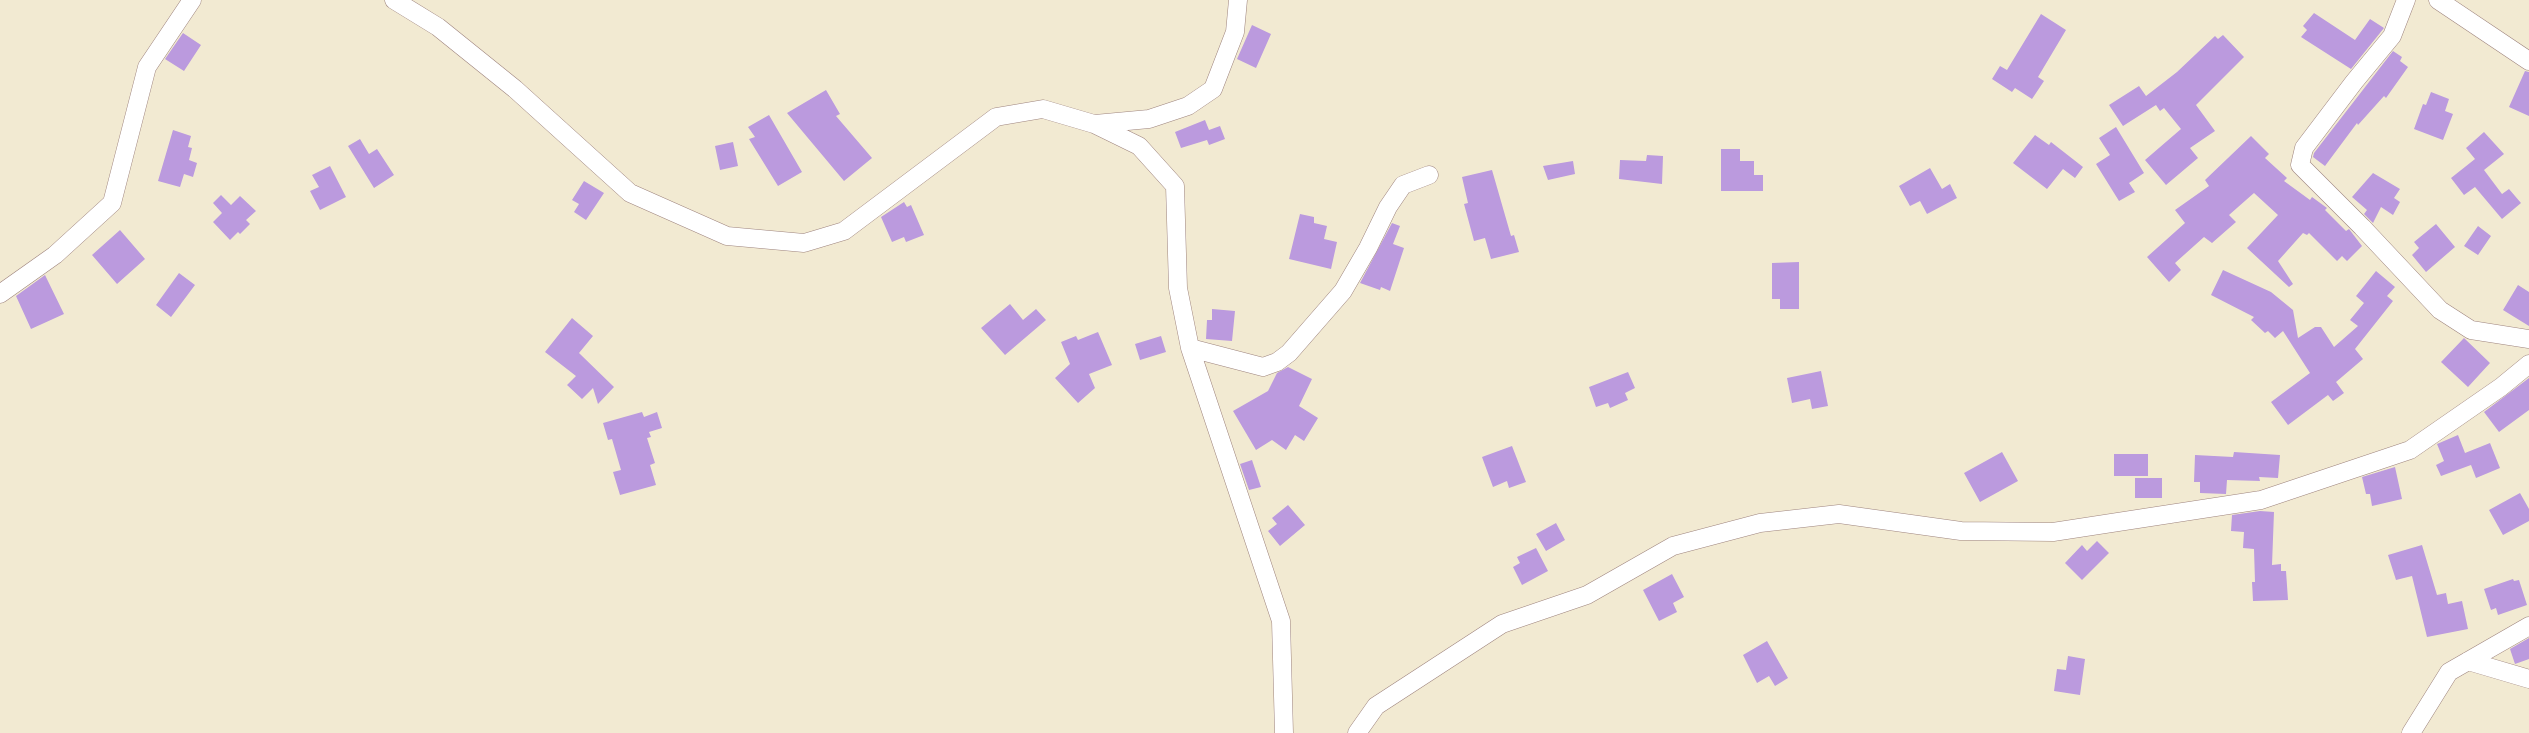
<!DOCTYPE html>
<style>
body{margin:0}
canvas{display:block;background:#f2ead2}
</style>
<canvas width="2529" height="733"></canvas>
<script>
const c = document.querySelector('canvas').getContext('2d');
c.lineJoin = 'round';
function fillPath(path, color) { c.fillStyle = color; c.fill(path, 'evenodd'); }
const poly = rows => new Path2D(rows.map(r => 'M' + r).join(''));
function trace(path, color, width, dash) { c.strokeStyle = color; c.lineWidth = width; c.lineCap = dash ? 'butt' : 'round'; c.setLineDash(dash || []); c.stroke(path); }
const building = poly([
 [2314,13,2355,40,2370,19,2384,28,2351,69,2301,37,2307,30,2303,26],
 [2041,14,2066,30,2038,77,2044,81,2032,99,2015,88,2012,92,1992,79,2000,66,2007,70],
 [1252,25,1271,34,1256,68,1237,59],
 [183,33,201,45,184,71,165,59],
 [2223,35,2244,57,2196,105,2215,131,2190,148,2198,158,2166,185,2145,160,2181,129,2164,108,2160,111,2156,105,2123,126,2109,105,2139,86,2146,96,2177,72,2215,36,2218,39],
 [2393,51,2402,57,2400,61,2408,67,2386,98,2384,96,2358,125,2357,123,2325,166,2313,157,2314,153],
 [2525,71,2529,72,2529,116,2509,107],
 [826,90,840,114,836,116,872,158,844,181,787,113],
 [2431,92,2449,99,2445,111,2453,114,2443,140,2414,129,2423,104,2426,105],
 [769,115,802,172,778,186,749,139,755,137,748,127],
 [1205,120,1209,130,1220,126,1225,139,1209,145,1207,140,1181,148,1175,132],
 [2116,127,2144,173,2129,183,2135,192,2119,201,2096,164,2110,155,2099,138],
 [173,130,191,136,188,147,192,148,189,160,197,163,193,177,184,174,180,187,158,181],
 [2484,132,2504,154,2484,170,2502,194,2509,189,2521,203,2502,219,2475,187,2464,195,2451,178,2475,159,2466,148],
 [2035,135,2049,145,2051,142,2083,167,2075,178,2063,169,2047,189,2013,163],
 [2251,136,2269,154,2265,158,2287,178,2284,181,2310,200,2312,197,2327,208,2325,210,2346,231,2349,229,2362,246,2347,261,2342,256,2337,261,2309,233,2307,235,2303,233,2278,261,2293,284,2289,287,2247,248,2278,215,2254,193,2229,215,2236,222,2212,243,2204,237,2175,263,2181,270,2169,282,2147,257,2185,223,2175,210,2209,186,2205,180],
 [360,139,369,154,377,149,394,175,374,188,348,146],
 [733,142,738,166,720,170,715,146],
 [1721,149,1740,149,1740,161,1754,161,1754,175,1763,175,1763,191,1721,191],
 [1647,155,1663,156,1662,184,1619,179,1620,160,1646,161],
 [1573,161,1575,174,1548,180,1543,166],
 [330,166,346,197,320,210,310,191,319,187,312,175],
 [1930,168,1942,189,1950,184,1957,198,1927,214,1920,201,1910,206,1899,186],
 [1492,170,1511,236,1514,235,1519,252,1491,259,1485,238,1474,241,1464,204,1468,203,1462,177],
 [2373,173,2400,189,2394,198,2400,202,2393,215,2381,207,2373,223,2364,214,2367,210,2352,197],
 [584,181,604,193,586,220,574,212,579,204,572,200],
 [221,195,231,205,240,196,256,211,246,220,250,224,240,234,238,232,230,240,213,222,222,213,213,203],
 [904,202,907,207,911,205,924,235,906,242,904,237,892,242,881,217],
 [1300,214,1314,217,1314,223,1327,226,1324,239,1337,242,1331,269,1289,259],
 [1392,223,1400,226,1393,244,1404,248,1390,291,1381,287,1380,290,1360,283],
 [2436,224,2455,247,2426,272,2412,255,2419,248,2414,242],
 [2478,226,2491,236,2478,255,2464,246],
 [120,230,145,259,117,284,92,255],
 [1799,262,1799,309,1780,309,1780,299,1772,299,1772,263],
 [2223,270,2271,292,2293,310,2298,338,2315,327,2321,327,2334,347,2358,326,2350,320,2364,303,2356,296,2376,271,2395,287,2387,296,2393,301,2355,349,2363,359,2336,382,2344,393,2333,401,2328,395,2288,425,2271,402,2310,373,2283,331,2275,338,2268,331,2265,333,2251,320,2254,317,2211,295],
 [179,273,195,285,171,317,156,305],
 [45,275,64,314,31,329,16,296],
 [2518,285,2529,292,2529,326,2503,310],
 [1010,304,1023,320,1036,309,1046,320,1005,355,981,328],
 [1212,309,1235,311,1232,341,1206,339,1207,320,1212,320],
 [572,318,593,336,579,353,614,387,598,404,593,388,582,399,567,385,576,376,545,352],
 [1098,332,1112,365,1089,374,1095,388,1078,403,1055,378,1070,364,1061,342,1076,336,1078,340],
 [1161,336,1166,352,1140,360,1135,344],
 [2464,338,2490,363,2468,387,2441,362],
 [1288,367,1312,379,1299,406,1318,418,1304,441,1295,435,1286,450,1272,440,1256,450,1233,411,1268,391,1277,373],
 [1821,371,1828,406,1812,409,1810,399,1792,403,1787,378],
 [1628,372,1635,388,1625,393,1628,400,1610,408,1608,403,1596,407,1589,387],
 [2529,378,2529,410,2499,432,2484,412],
 [642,412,644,417,657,412,662,428,649,432,651,437,647,438,655,463,650,465,656,485,620,495,613,472,621,470,612,439,608,440,603,423],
 [2458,435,2465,453,2490,443,2500,468,2476,478,2471,465,2441,476,2436,465,2444,461,2437,444],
 [1512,446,1526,482,1509,488,1507,481,1493,487,1482,457],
 [2002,452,2018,481,1980,502,1964,473],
 [2234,452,2280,455,2278,478,2259,477,2260,481,2227,480,2226,494,2200,493,2200,482,2194,482,2195,455,2233,457],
 [2114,454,2148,454,2148,476,2114,476],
 [1252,460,1261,487,1249,490,1240,464],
 [2395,467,2402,499,2372,506,2370,494,2366,494,2362,477],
 [2135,478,2162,478,2162,498,2135,498],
 [2520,493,2529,509,2529,521,2503,535,2489,510],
 [1288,505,1305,525,1280,546,1268,531,1277,524,1272,518],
 [2260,511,2274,512,2272,565,2281,564,2281,571,2286,571,2288,600,2253,601,2252,582,2255,582,2254,549,2243,548,2244,532,2231,531,2232,515],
 [1556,523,1565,540,1546,551,1536,534],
 [2097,541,2109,553,2082,580,2065,563,2082,545,2087,551],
 [2422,545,2437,595,2446,593,2448,604,2462,601,2468,629,2427,637,2412,576,2396,580,2388,555],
 [1536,548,1548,571,1522,585,1513,567,1520,563,1517,557],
 [1672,574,1684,597,1673,603,1677,612,1659,621,1643,590],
 [2513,579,2514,581,2519,580,2527,605,2498,615,2496,608,2491,610,2484,589],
 [2529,638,2529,659,2515,664,2510,649],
 [1767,641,1788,678,1775,686,1769,676,1757,683,1743,655],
 [2068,656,2085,659,2080,695,2054,691,2057,669,2066,670]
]);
const street = poly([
 [394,0,438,27,515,89,630,193,727,236,804,243,844,231,996,117,1043,109,1094,124,1139,146,1175,186,1178,288,1190,348,1281,621,1284,733],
 [2406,0,2392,36,2354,82,2304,148,2300,165,2362,227,2440,310,2471,330,2529,339],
 [2438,0,2529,61],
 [1095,124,1149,119,1188,106,1213,89,1235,32,1238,0],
 [0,294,55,255,112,203,147,67,192,0],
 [1190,348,1263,367,1277,362,1289,353,1343,291,1368,248,1388,207,1403,185,1429,175],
 [2468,661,2529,679],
 [1357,733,1376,706,1502,624,1587,595,1673,546,1760,523,1839,514,1961,531,2053,532,2261,500,2410,450,2501,387,2529,364],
 [2411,733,2449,672,2529,626]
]);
fillPath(building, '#bb9ade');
trace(street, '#9e847e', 19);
trace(street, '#fff', 18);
</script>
